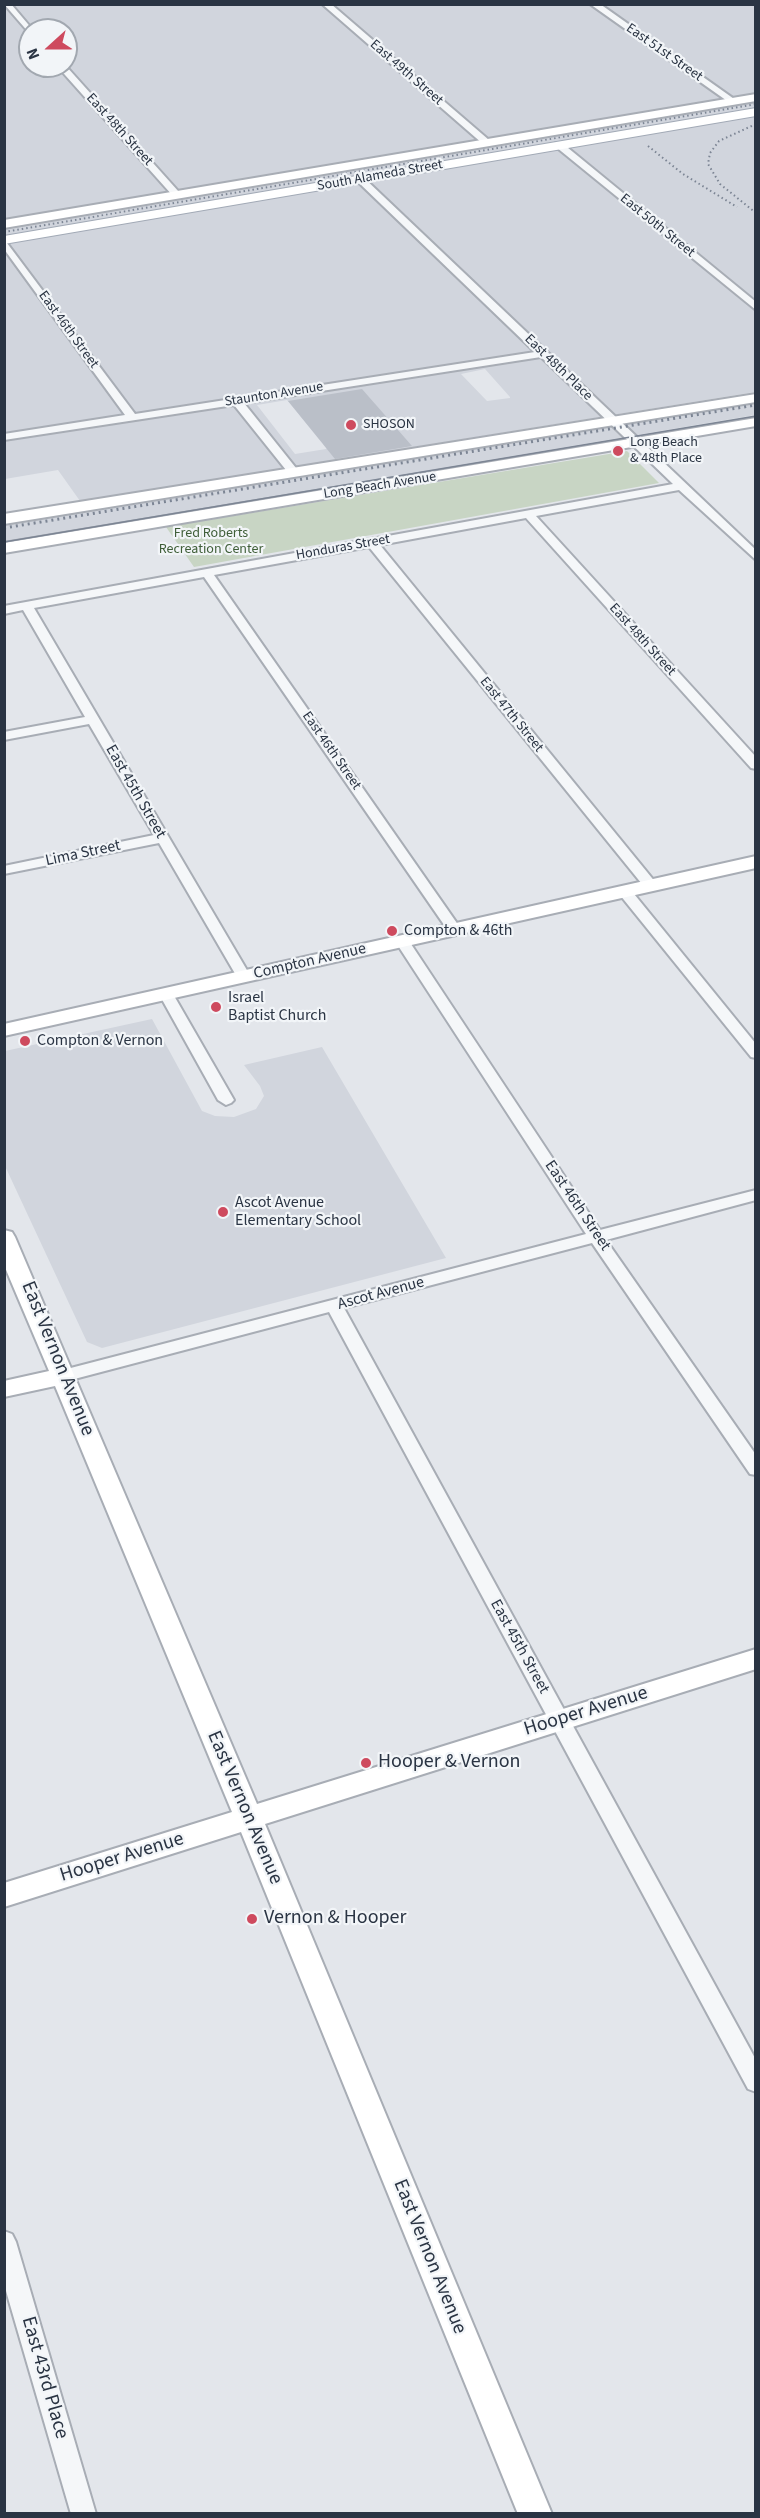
<!DOCTYPE html>
<style>
body{margin:0}
#map{position:relative;width:760px;height:2518px;overflow:hidden;background:#e3e6eb;font-family:"Source Sans 3",sans-serif}
canvas{display:block}
.frame{position:absolute;inset:0;border:6px solid #2a3443;pointer-events:none}
.north{position:absolute;left:18px;top:18px;width:60px;height:60px;box-sizing:border-box;background:#f2f5f8;border:2px solid #a2a8b0;border-radius:50%;rotate:249deg;font-size:16px;font-weight:700;line-height:24px;text-align:center;color:#2a3443}
.north::after{content:'';display:block;margin:auto;width:21px;height:27px;background:#ce4a5e;clip-path:polygon(50% 0,100% 100%,50% 72%,0 100%)}
</style>
<div id="map">
<canvas width="760" height="2518"></canvas>
<div class="frame"></div>
<div class="north">N</div>
</div>
<script>
const c = document.querySelector('canvas').getContext('2d');
c.lineJoin = 'round';
function fillPath(path, color) { c.fillStyle = color; c.fill(path, 'evenodd'); }
const poly = rows => new Path2D(rows.map(r => 'M' + r).join(''));
function trace(path, color, width, dash) { c.strokeStyle = color; c.lineWidth = width; c.lineCap = dash ? 'butt' : 'round'; c.setLineDash(dash || []); c.stroke(path); }
function drawText(font, color, halo, rows, align = 'center') {
  c.font = font + ' "Source Sans 3",sans-serif'; c.lineWidth = 4.5; c.setLineDash([]); c.textBaseline = 'middle'; c.strokeStyle = halo; c.fillStyle = color; for (const [text, x, y, turn = 0] of rows) {
    c.save(); c.translate(x, y); c.rotate((+turn || 0) * Math.PI / 180); c.textAlign = isNaN(turn) ? turn : align; if (halo) c.strokeText(text, 0, 0); c.fillText(text, 0, 0); c.restore();
  }
}
const built = poly([
 [5,5,755,5,755,392,80,501,58,470,5,479],
 [30,30,66,30,66,66,30,66],
 [485,369,510,397,510,398,487,401,461,374],
 [287,400,327,448,326,449,295,454,257,405],
 [755,401,755,415,5,542,4,525],
 [152,1019,202,1111,215,1116,234,1117,256,1109,264,1096,260,1086,244,1065,322,1047,446,1258,102,1348,87,1342,5,1166,5,1051]
]);
const green = poly([
 [627,451,659,483,194,567,166,527]
]);
const building = poly([
 [362,389,412,446,335,459,288,401]
]);
const street = poly([
 [4,4,11,4,33,30,30,30,30,34,4,4],
 [322,4,331,4,489,140,489,144,483,144,322,4],
 [590,4,600,4,737,101,730,103,590,4],
 [57,66,66,66,179,192,179,196,173,196,57,66],
 [556,143,562,143,756,302,756,310,556,147,556,143],
 [357,177,363,177,756,550,756,560,679,490,536,516,756,757,756,769,751,768,526,518,380,545,656,883,656,889,646,889,369,547,214,575,461,929,454,933,449,932,204,577,34,608,251,977,244,981,237,977,159,843,4,874,4,866,154,835,89,724,4,740,4,732,85,717,23,610,4,614,4,606,673,484,541,357,244,403,300,473,294,476,290,475,234,405,4,440,4,434,125,415,4,249,4,239,135,414,535,352,357,181,357,177],
 [625,888,630,889,756,1044,756,1058,751,1057,620,895,620,889,625,888],
 [402,937,409,941,600,1230,756,1190,756,1200,606,1240,756,1455,756,1475,750,1474,592,1243,344,1308,756,2060,756,2092,748,2089,329,1312,63,1382,54,1376,63,1370,586,1234,395,941,402,937],
 [166,990,173,994,234,1100,231,1103,226,1105,218,1100,159,994,166,990],
 [4,2231,12,2234,16,2242,96,2514,71,2514,4,2284,4,2231]
]);
const secondary = poly([
 [756,94,756,101,4,228,4,220,756,94],
 [756,394,756,402,4,524,4,514,756,394],
 [756,418,756,426,4,553,4,543,756,418],
 [756,856,756,868,4,1036,4,1024,756,856],
 [4,1230,12,1232,15,1237,257,1804,756,1649,756,1669,265,1824,552,2514,518,2514,241,1832,4,1907,4,1883,232,1812,55,1386,4,1397,4,1381,49,1371,4,1265,4,1230]
]);
const primary = poly([
 [756,108,756,116,4,244,4,236,756,108]
]);
const tram = poly([
 [4,542,756,416]
]);
const railFar1 = poly([
 [756,124,719,141,710,153,708,164,720,184,756,213],
 [648,146,683,174,737,207],
 [4,232,756,104]
]);
const rail = poly([
 [4,528,756,405]
]);
const markers = [
 [351,425,6,"#ce4a5e"],
 [618,451,6,"#ce4a5e"],
 [392,931,6,"#ce4a5e"],
 [216,1007,6,"#ce4a5e"],
 [25,1041,6,"#ce4a5e"],
 [223,1212,6,"#ce4a5e"],
 [366,1763,6,"#ce4a5e"],
 [252,1919,6,"#ce4a5e"]
];
const farStreetnames = [
 ["East 51st Street",664,53,35],
 ["East 49th Street",406,73,41],
 ["East 48th Street",119,130,48],
 ["South Alameda Street",380,176,-10],
 ["East 50th Street",657,226,39],
 ["East 46th Street",68,330,54],
 ["East 48th Place",558,368,44],
 ["Staunton Avenue",274,395,-9],
 ["Long Beach Avenue",380,486,-9],
 ["Honduras Street",343,548,-10],
 ["East 48th Street",642,640,48],
 ["East 47th Street",511,715,51],
 ["East 46th Street",331,751,55]
];
const farPoinames = [
 ["SHOSON",363,425],
 ["Long Beach",630,443],
 ["& 48th Place",630,459]
];
const farParknames = [
 ["Fred Roberts",211,534],
 ["Recreation Center",211,550]
];
const streetNames = [
 ["East 45th Street",135,792,60],
 ["Lima Street",83,854,-12],
 ["Compton Avenue",310,962,-13],
 ["East 46th Street",577,1206,56],
 ["Ascot Avenue",381,1294,-15],
 ["East 45th Street",519,1647,61]
];
const poiNames = [
 ["Compton & 46th",404,931],
 ["Israel",228,998],
 ["Baptist Church",228,1016],
 ["Compton & Vernon",37,1041],
 ["Ascot Avenue",235,1203],
 ["Elementary School",235,1221]
];
const nearStreetnames = [
 ["East Vernon Avenue",57,1359,68],
 ["Hooper Avenue",586,1712,-17],
 ["East Vernon Avenue",244,1808,67],
 ["Hooper Avenue",122,1858,-17],
 ["East Vernon Avenue",429,2257,68],
 ["East 43rd Place",44,2378,74]
];
const nearPoinames = [
 ["Hooper & Vernon",378,1763],
 ["Vernon & Hooper",264,1919]
];
fillPath(built, '#d1d5dd');
fillPath(green, '#c8d5c4');
fillPath(building, '#babfc8');
trace(street, '#a8adb5', 4);
trace(secondary, '#a8adb5', 4);
trace(primary, '#a2aab6', 2);
fillPath(street, '#f5f7f9');
fillPath(secondary, '#fff');
fillPath(primary, '#fff');
trace(tram, '#7c8594', 1.5);
trace(railFar1, '#7c8594', 2, [1.5, 3]);
trace(rail, '#7c8594', 3, [2, 4]);
for (const [x, y, r, color] of markers) { const dot = new Path2D(); dot.arc(x, y, r, 0, 2 * Math.PI); c.fillStyle = color; c.fill(dot); trace(dot, '#f2f5f8', 2); }
drawText('14px', '#2a3443', '#f2f5f8', farStreetnames);
drawText('14px', '#2a3443', '#f2f5f8', farPoinames, 'left');
drawText('14px', '#3f5e38', '#f2f5f8', farParknames);
drawText('16px', '#2a3443', '#f2f5f8', streetNames);
drawText('16px', '#2a3443', '#f2f5f8', poiNames, 'left');
drawText('20px', '#2a3443', '#f2f5f8', nearStreetnames);
drawText('20px', '#2a3443', '#f2f5f8', nearPoinames, 'left');
</script>
